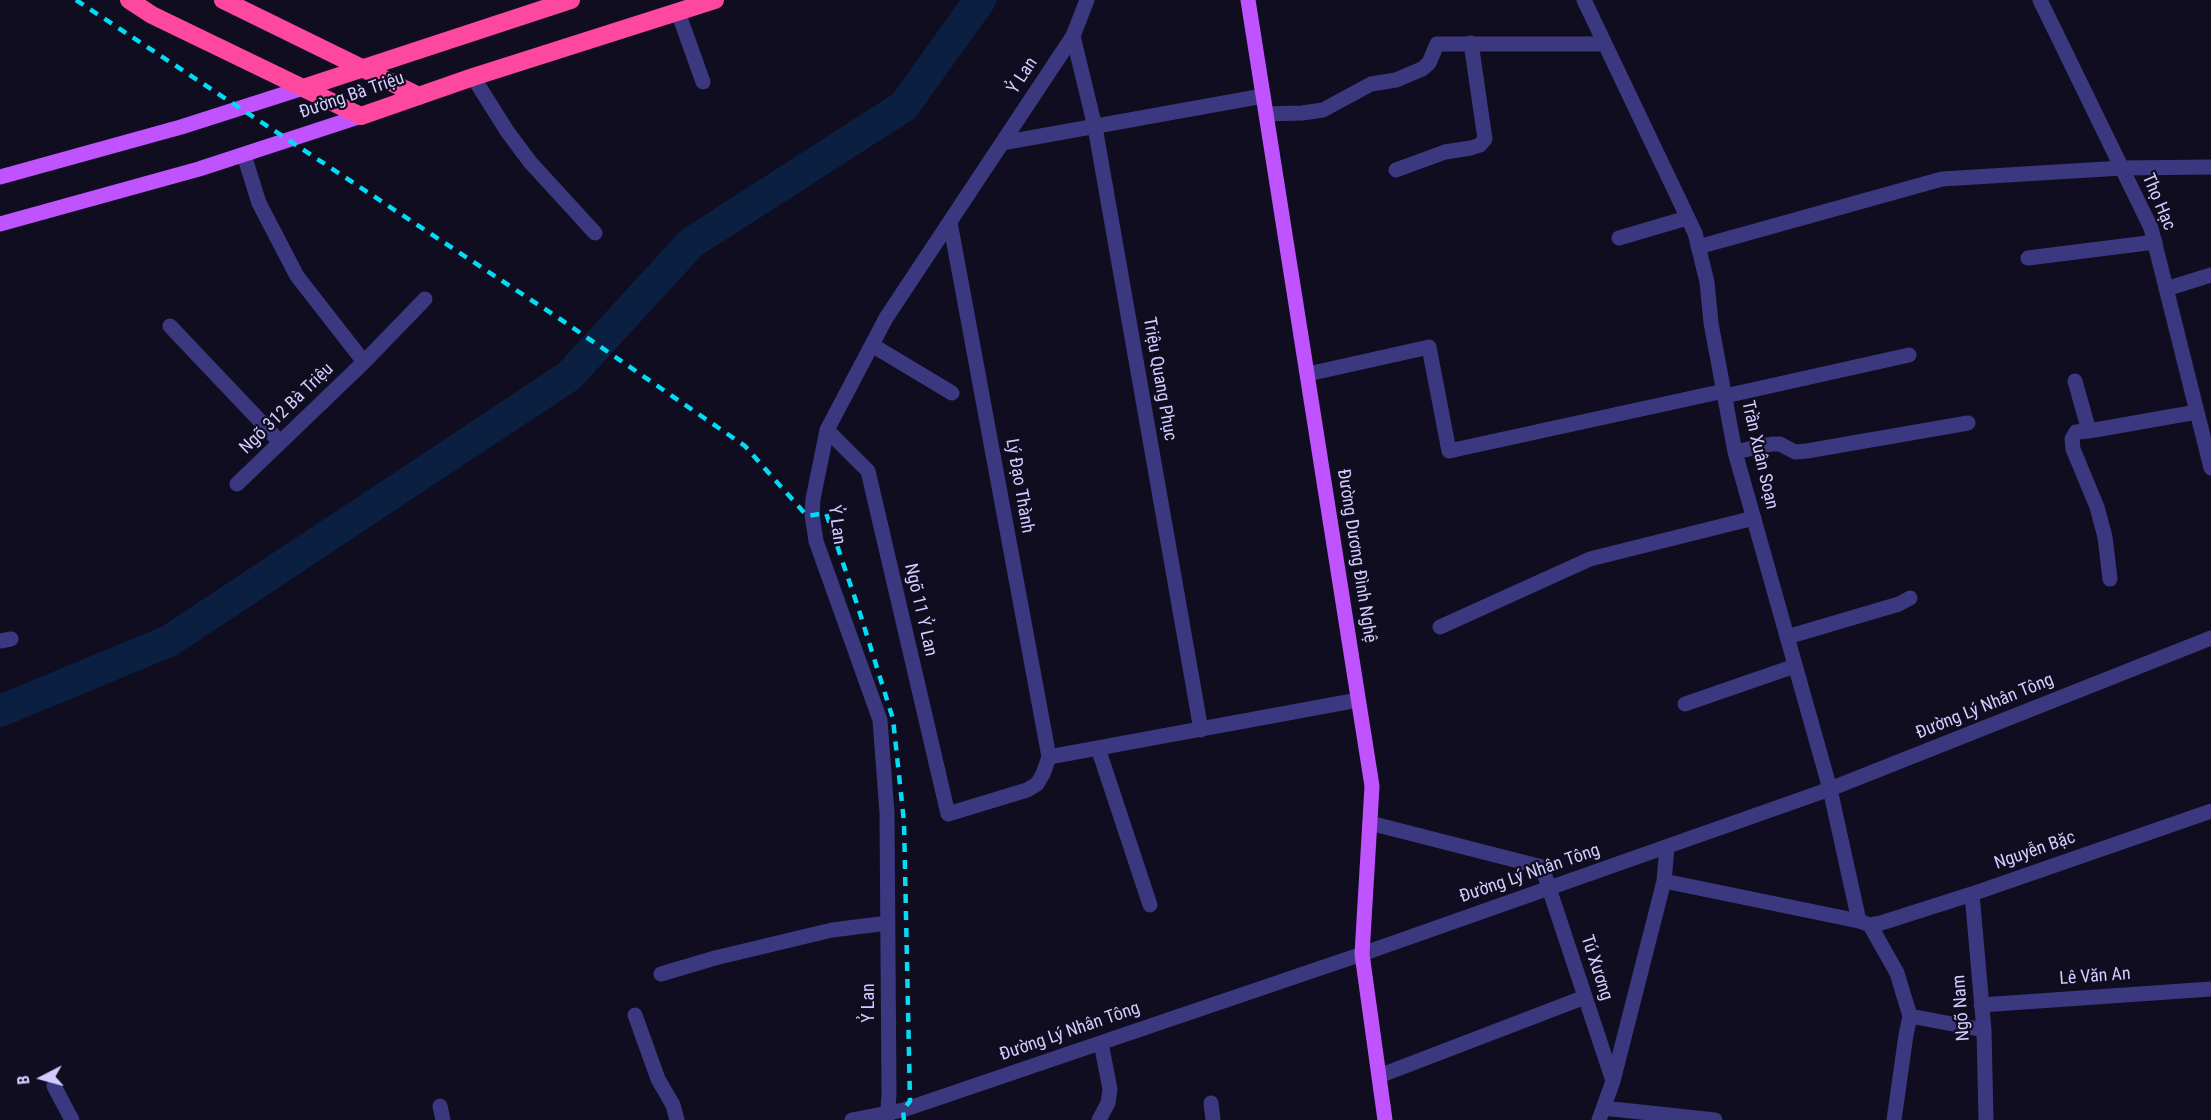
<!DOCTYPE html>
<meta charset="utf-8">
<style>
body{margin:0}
#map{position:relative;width:2211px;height:1120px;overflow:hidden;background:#100d20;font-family:"Roboto Condensed",sans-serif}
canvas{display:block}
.north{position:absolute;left:12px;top:1048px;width:60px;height:60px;-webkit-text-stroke:4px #100d20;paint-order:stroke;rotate:264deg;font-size:16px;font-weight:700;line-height:24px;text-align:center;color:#d2ccff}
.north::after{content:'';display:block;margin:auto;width:21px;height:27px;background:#d2ccff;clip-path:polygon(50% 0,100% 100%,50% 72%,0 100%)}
</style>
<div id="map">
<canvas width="2211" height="1120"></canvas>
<div class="north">B</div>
</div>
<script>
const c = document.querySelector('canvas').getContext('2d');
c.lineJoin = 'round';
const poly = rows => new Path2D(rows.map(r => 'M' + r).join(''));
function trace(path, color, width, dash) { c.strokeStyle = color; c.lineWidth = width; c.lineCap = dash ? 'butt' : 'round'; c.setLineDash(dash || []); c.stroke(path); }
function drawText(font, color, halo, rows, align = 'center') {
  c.font = font + ' "Roboto Condensed",sans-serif'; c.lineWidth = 4.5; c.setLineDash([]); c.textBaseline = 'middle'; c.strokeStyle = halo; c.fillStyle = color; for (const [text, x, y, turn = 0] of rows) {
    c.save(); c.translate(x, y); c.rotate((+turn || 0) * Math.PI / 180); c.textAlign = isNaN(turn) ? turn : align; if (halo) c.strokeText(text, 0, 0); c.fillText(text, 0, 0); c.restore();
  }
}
const river = poly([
 [0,711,169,641,569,376,691,243,904,106,980,0]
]);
const minor = poly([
 [1584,0,1695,233,1707,282,1711,323,1735,452,1830,789,1859,921,1870,925,1881,923,1972,894,2211,811],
 [2040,0,2151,228,2211,468],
 [678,12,703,82],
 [1073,36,1095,127,1201,730],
 [473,77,507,131,530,162,595,233],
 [1266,114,1302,113,1323,110,1371,84,1396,80,1422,69,1429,63,1437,44,1604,44],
 [1002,143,1263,96],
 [244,155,259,203,297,276,364,362],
 [1396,170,1445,152,1471,148,1480,145,1485,139,1471,43],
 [1619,238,1687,218],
 [1698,247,1942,179,2122,168,2211,167],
 [2028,258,2155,242],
 [2166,289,2211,275],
 [170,326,280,442],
 [872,345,952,393],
 [1308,374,1429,347,1449,451,1724,391],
 [2075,381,2089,431,2197,412],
 [1725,396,1909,355],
 [827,430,868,471,948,814,1027,790,1037,784,1043,774,1049,757,950,222],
 [2089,431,2076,432,2072,439,2073,449,2097,507,2105,537,2110,579],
 [1735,452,1772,444,1780,444,1795,452,1807,451,1968,423],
 [237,484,364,362,425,299],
 [1440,627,1590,559,1754,518],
 [1787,637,1899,604,1910,598],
 [0,641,11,639],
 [1685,704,1795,666],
 [1098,748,1150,905],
 [1049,757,1358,700],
 [1370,823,1542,867,1613,1081],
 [1664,881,1859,921],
 [1972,894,1984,1030,1986,1120],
 [1870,925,1897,973,1910,1016],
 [661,974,715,958,832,930,888,923],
 [1981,1005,2211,989],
 [635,1015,658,1079,673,1105,677,1120],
 [1379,1076,1585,997],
 [54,1086,72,1120],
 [1211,1103,1213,1120],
 [440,1106,443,1120],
 [1603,1108,1715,1120],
 [852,1120,903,1110,1362,954,1830,789,2211,638],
 [887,1120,889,1095,887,813,880,720,816,541,812,515,813,499,827,430,886,318,1073,36,1087,0],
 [1099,1120,1108,1103,1110,1089,1101,1043],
 [1599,1120,1613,1081,1664,881,1667,847],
 [1894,1120,1906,1035,1910,1016,1984,1030]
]);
const major = poly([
 [1248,0,1372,786,1362,954,1385,1120],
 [0,177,181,127,303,88],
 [0,224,199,169,361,116]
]);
const highway = poly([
 [129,0,152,15,361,116,473,77,715,0],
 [223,0,419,96],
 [303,88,571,0]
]);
const rail = poly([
 [76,0,560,319,745,446,807,516,826,513,858,607,893,719,904,822,910,1101,903,1110,904,1120]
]);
const streetNames = [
 ["Ỷ Lan",1023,76,-57],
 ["Đường Bà Triệu",352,96,-19],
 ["Thọ Hạc",2158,202,67],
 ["Triệu Quang Phục",1159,379,80],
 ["Ngõ 312 Bà Triệu",287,409,-44],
 ["Trần Xuân Soạn",1759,455,77],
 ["Lý Đạo Thành",1019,486,80],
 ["Ỷ Lan",836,525,82],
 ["Đường Dương Đình Nghệ",1356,556,81],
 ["Ngõ 11 Ỷ Lan",920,610,77],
 ["Đường Lý Nhân Tông",1985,707,-22],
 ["Nguyễn Bặc",2035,851,-19],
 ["Đường Lý Nhân Tông",1530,874,-19],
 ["Tú Xương",1596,968,72],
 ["Lê Văn An",2095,977,-4],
 ["Ỷ Lan",869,1003,-90],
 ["Ngõ Nam",1962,1008,-94],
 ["Đường Lý Nhân Tông",1070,1032,-19]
];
trace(river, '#0b1f41', 32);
trace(minor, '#3b387f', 15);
trace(major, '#bf54fe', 15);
trace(highway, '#fe489f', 18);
trace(rail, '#02dcf5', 4.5, [9, 8]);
drawText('18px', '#d2ccff', '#100d20', streetNames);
</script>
